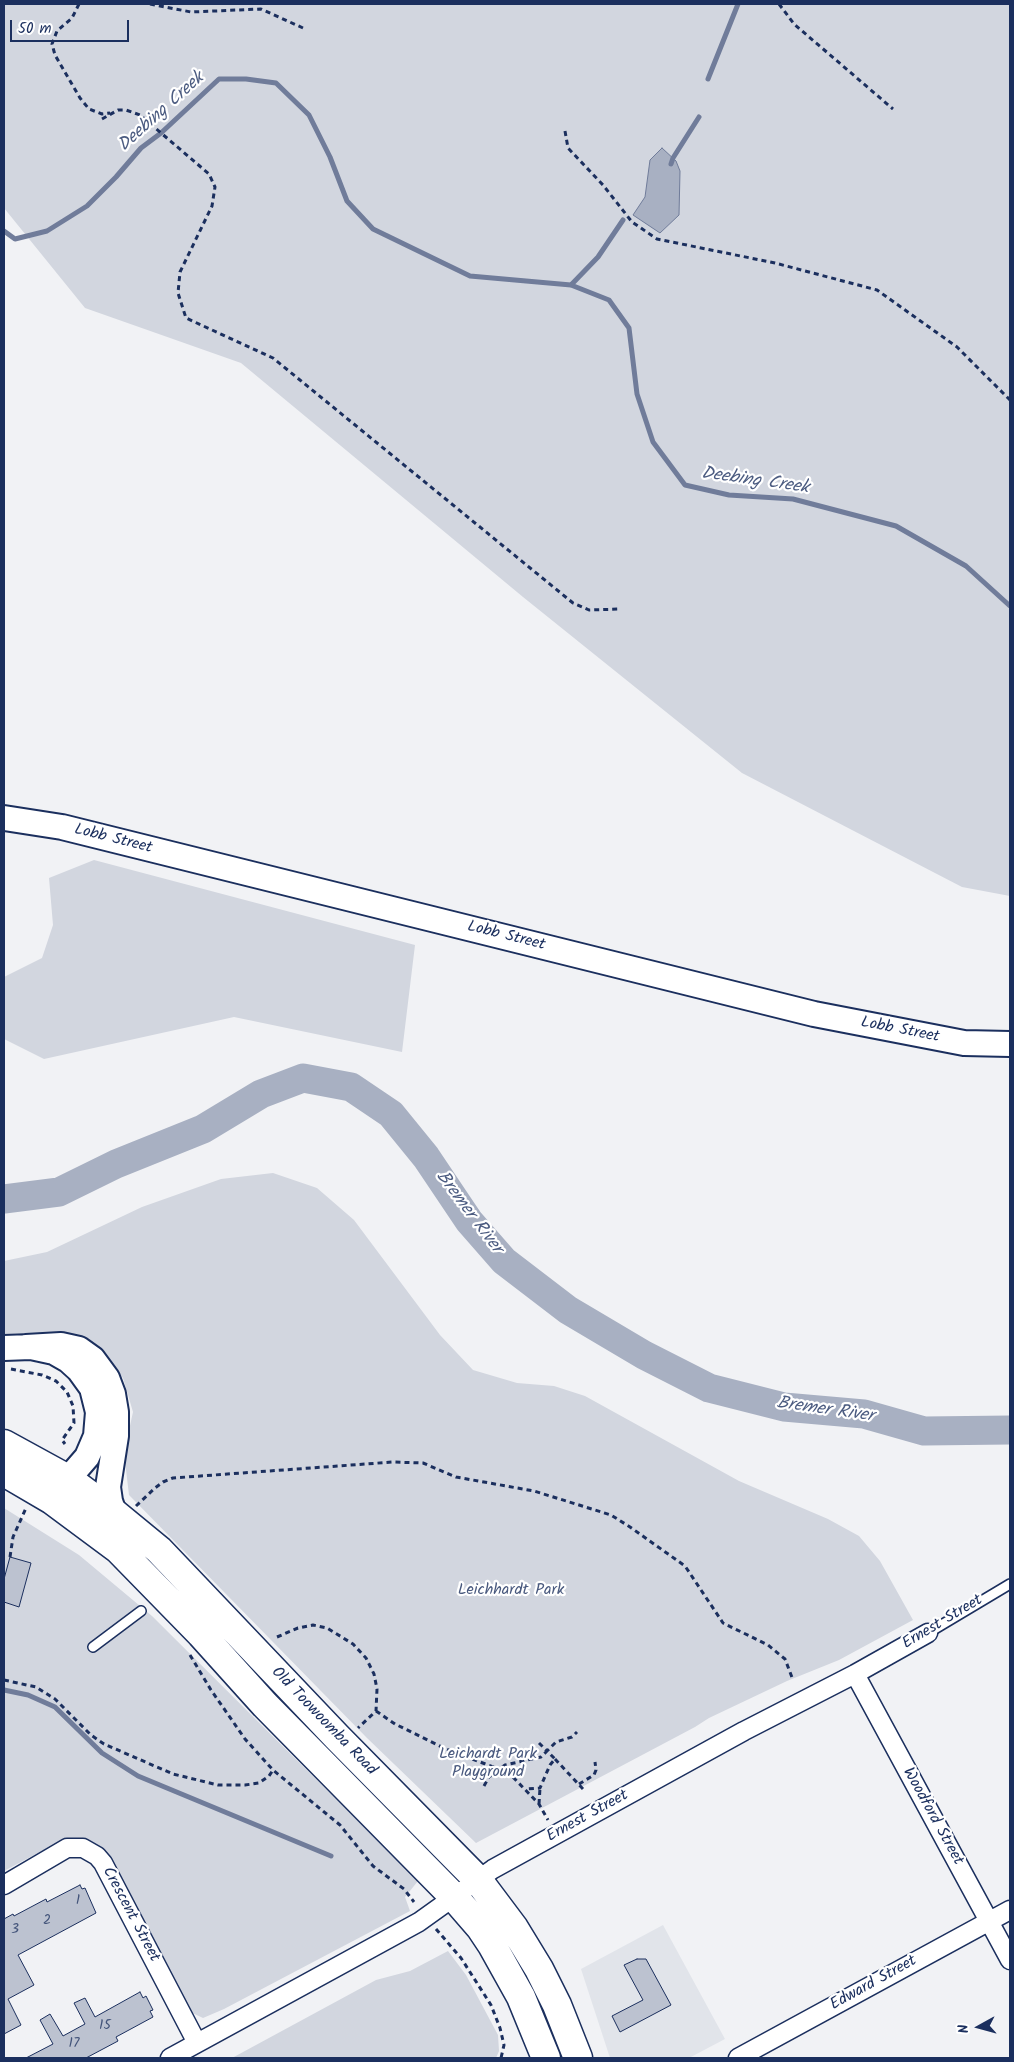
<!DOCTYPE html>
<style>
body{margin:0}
#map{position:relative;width:1014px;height:2062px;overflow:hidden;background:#f1f2f5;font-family:Kalam,sans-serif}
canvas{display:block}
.frame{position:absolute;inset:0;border:5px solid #1b2f5e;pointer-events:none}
.north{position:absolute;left:954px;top:2002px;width:50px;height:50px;-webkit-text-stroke:4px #fff;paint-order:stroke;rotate:263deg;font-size:14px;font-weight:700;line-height:20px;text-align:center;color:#1b2f5e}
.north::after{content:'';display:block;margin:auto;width:18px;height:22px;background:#1b2f5e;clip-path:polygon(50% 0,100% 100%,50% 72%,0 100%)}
.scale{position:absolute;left:10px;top:20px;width:119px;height:22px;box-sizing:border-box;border:2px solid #1b2f5e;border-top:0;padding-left:6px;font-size:15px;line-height:18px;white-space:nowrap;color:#1b2f5e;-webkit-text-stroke:4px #fff;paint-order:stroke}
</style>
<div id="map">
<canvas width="1014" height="2062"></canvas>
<div class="frame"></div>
<div class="north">N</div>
<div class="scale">50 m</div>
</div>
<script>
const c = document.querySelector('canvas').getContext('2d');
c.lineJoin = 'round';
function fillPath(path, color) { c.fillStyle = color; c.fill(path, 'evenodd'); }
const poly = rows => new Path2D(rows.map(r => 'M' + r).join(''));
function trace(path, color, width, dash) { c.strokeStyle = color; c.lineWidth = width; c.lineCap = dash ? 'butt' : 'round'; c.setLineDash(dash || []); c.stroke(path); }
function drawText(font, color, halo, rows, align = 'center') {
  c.font = font + ' Kalam,sans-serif'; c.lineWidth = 4.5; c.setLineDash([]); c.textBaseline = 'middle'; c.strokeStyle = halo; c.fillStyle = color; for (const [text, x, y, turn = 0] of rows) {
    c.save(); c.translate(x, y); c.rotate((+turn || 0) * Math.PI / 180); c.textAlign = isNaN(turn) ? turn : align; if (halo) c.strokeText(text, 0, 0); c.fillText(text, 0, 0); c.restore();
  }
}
const built = poly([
 [663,1925,725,2039,689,2058,610,2058,581,1969]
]);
const green = poly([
 [4,4,1010,4,1010,896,962,887,742,773,523,597,241,363,85,308,4,208],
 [94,860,415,945,402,1052,234,1017,44,1059,4,1039,4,977,42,958,53,925,49,878],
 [273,1173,317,1188,354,1220,440,1335,473,1370,517,1383,554,1386,585,1396,739,1481,828,1519,859,1536,880,1561,913,1620,839,1660,787,1681,709,1718,695,1727,476,1843,367,1738,129,1495,124,1453,133,1412,123,1378,98,1352,79,1339,58,1333,4,1334,4,1261,47,1252,142,1207,221,1179],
 [4,1508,79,1555,152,1616,418,1881,405,1897,410,1911,224,2009,203,2018,186,2010,105,1859,69,1844,51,1846,4,1871],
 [448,1951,466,1975,498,2035,499,2051,496,2058,232,2058,376,1980,410,1971]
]);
const water = poly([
 [662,148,676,161,680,171,679,215,660,233,633,215,645,197,650,160,662,148]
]);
const stream = poly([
 [708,79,738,4],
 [671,164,673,158,699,117],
 [4,231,15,239,47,231,87,206,116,177,141,148,161,133,219,79,246,79,276,83,309,115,330,157,347,201,373,229,470,276,571,285,609,300,629,328,637,394,653,442,685,485,729,495,793,499,896,526,966,566,1010,606],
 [571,285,598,257,623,220],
 [4,1690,28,1695,55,1707,102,1753,138,1776,331,1856]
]);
const river = poly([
 [4,1199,59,1192,116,1164,203,1129,261,1094,303,1078,351,1087,391,1114,426,1157,469,1221,504,1261,568,1310,644,1355,709,1388,784,1407,864,1414,924,1431,1010,1430]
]);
const building = poly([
 [10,1557,31,1563,19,1607,4,1602,4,1579,10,1557],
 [80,1885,82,1889,85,1888,96,1913,18,1955,34,1985,8,1999,21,2025,4,2034,4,1919,13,1914,14,1916,46,1899,47,1902,80,1885],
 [637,1959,646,1959,671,2005,620,2032,612,2016,643,2000,624,1965,637,1959],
 [140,1992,143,1998,146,1996,153,2010,150,2011,153,2017,116,2037,118,2041,86,2058,26,2058,53,2044,40,2020,50,2014,63,2036,85,2024,74,2003,85,1998,95,2017,140,1992]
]);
const path = poly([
 [79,4,72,18,57,31,52,44,55,55,80,98,89,109,102,114,110,113],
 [150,4,191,12,261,9,303,28],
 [779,4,794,24,893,109],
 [102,119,118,110,126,110,140,115,209,174,215,187,212,206,180,272,178,293,186,318,273,358,573,603,589,610,621,609],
 [565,131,568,148,603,185,632,222,657,239,775,263,877,290,957,347,1010,400],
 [11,1369,42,1375,56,1381,67,1392,73,1406,74,1423,62,1440,65,1444],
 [136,1506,155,1488,163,1482,173,1478,393,1462,423,1463,456,1477,534,1491,611,1515,630,1527,685,1566,723,1623,768,1645,785,1659,793,1680],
 [10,1557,13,1537,26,1508],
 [277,1637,298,1628,313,1625,327,1628,353,1644,366,1658,374,1674,377,1689,376,1711,358,1728],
 [190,1655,211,1690,245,1739,273,1770,340,1825,373,1866,404,1889,414,1902],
 [4,1680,36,1687,55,1699,91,1735,104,1744,173,1774,218,1785,245,1785,259,1783,269,1776,273,1770],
 [376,1711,395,1724,446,1749,509,1773,539,1804,548,1820],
 [539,1743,547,1751,556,1742,572,1737,577,1732],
 [555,1759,583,1789],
 [579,1784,594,1775,596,1770,595,1762],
 [484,1786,489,1777,505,1765,541,1757,547,1751,555,1759,550,1765,540,1788,527,1789],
 [539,1804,540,1788],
 [436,1929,461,1958,491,2005,500,2028,504,2045,501,2058]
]);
const service = poly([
 [928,1633,1010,1584],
 [93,1647,141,1611]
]);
const minor = poly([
 [855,1674,1010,1960],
 [4,1885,67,1848,83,1848,97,1856,103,1863,197,2043],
 [170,2058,419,1922,493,1869,744,1731,855,1674,928,1633],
 [738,2058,1010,1910]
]);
const secondary = poly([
 [4,818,62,827,814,1014,964,1043,1010,1044],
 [26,1347,61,1345,79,1349,93,1359,107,1378,113,1394,116,1412,116,1436,108,1487,110,1501,114,1513],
 [4,1348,31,1347,54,1352,68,1360,79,1370,92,1388,98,1412,96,1436,87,1457,68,1479]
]);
const primary = poly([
 [4,1444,68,1479,114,1513,159,1550,337,1737,478,1880,514,1928,539,1969,557,2005,578,2058],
 [4,1472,52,1500,118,1549,201,1634,265,1705,454,1897,480,1927,492,1945,521,1997,546,2058]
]);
const numberNames = [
 ["1",78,1902],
 ["2",47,1922],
 ["3",15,1931],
 ["15",105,2027],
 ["17",74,2045]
];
const streetNames = [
 ["Lobb Street",113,840,14],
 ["Lobb Street",506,937,14],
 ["Lobb Street",900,1031,11],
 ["Ernest Street",943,1623,-31],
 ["Old Toowoomba Road",323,1722,46],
 ["Ernest Street",588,1817,-29],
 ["Woodford Street",932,1817,61],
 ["Crescent Street",130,1915,62],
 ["Edward Street",874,1984,-29]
];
const parkNames = [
 ["Leichhardt Park",511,1591],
 ["Leichardt Park",488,1755],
 ["Playground",488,1773]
];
const waterNames = [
 ["Deebing Creek",162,113,-42],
 ["Deebing Creek",755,482,8],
 ["Bremer River",468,1213,53],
 ["Bremer River",825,1411,8]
];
fillPath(built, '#e1e4ea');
fillPath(green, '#d2d6df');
fillPath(water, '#a8b0c2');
trace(water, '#707c9a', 1);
trace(stream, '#707c9a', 5);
trace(river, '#a8b0c2', 29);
fillPath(building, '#bcc2d0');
trace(building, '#1b2f5e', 1);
trace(service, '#1b2f5e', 12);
trace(minor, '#1b2f5e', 21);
trace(secondary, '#1b2f5e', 28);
trace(primary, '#1b2f5e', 31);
trace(path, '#1b2f5e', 3, [5, 4]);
trace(service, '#fff', 9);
trace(minor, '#fff', 18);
trace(secondary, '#fff', 24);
trace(primary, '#fff', 28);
drawText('14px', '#43547a', null, numberNames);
drawText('16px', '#1b2f5e', '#fff', streetNames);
drawText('16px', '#49597e', '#fff', parkNames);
drawText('italic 18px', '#4c5c81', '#fff', waterNames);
</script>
